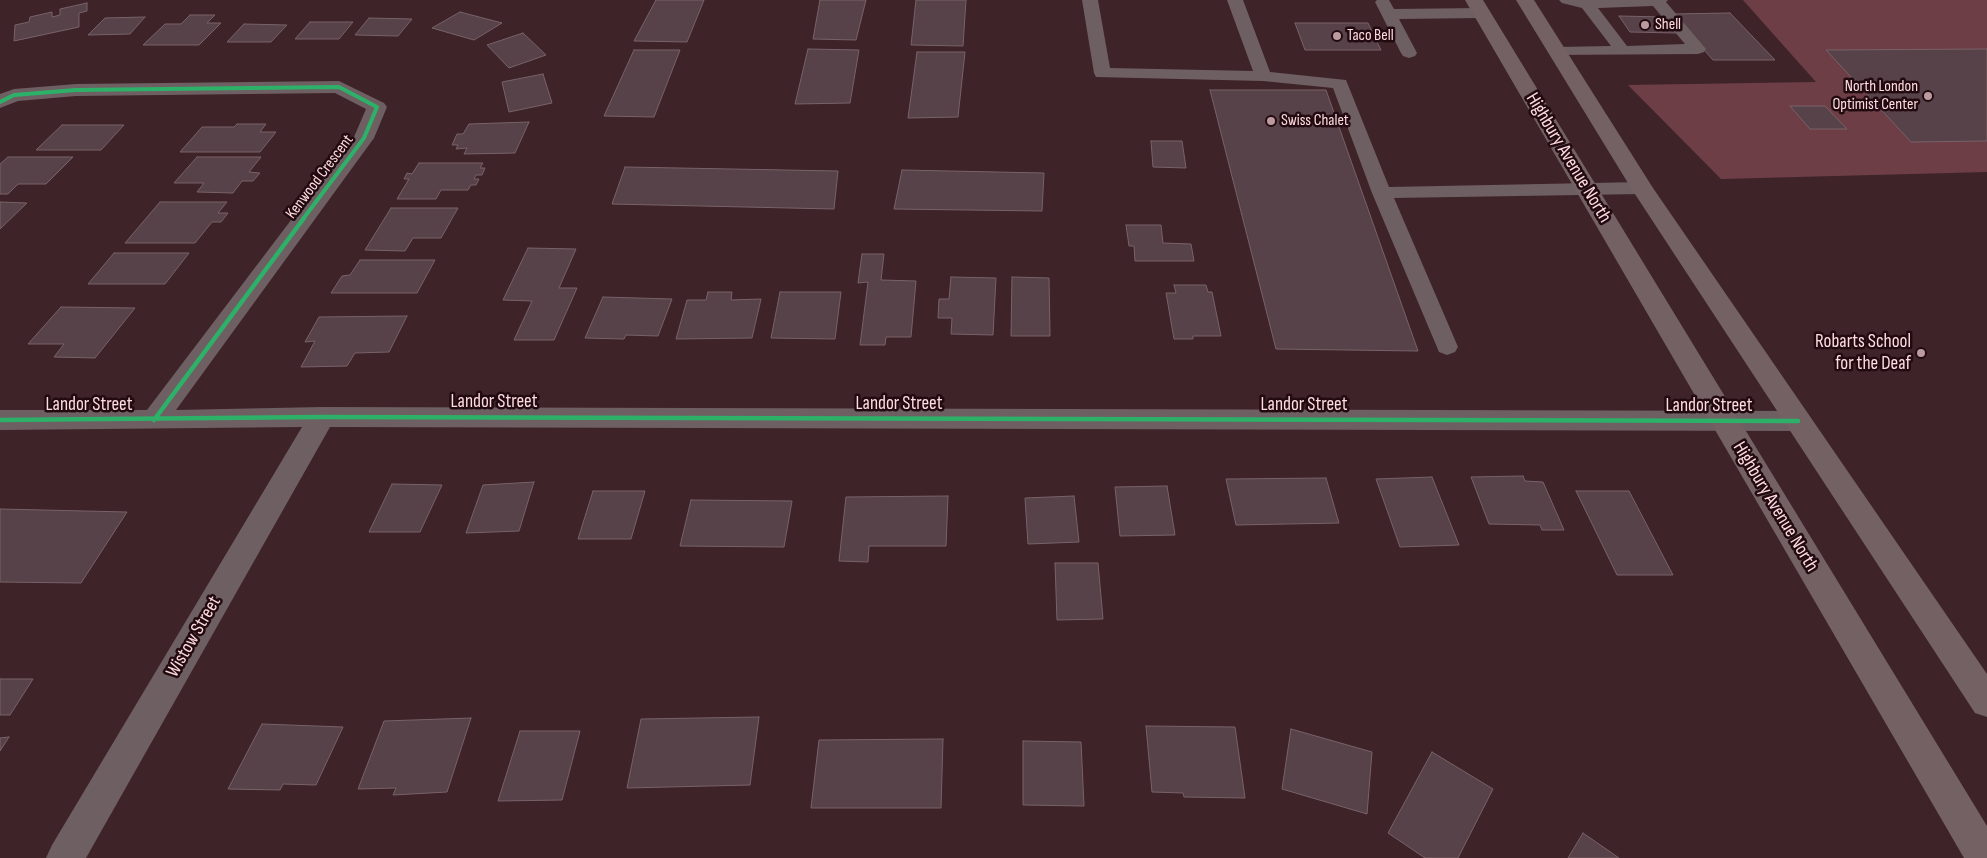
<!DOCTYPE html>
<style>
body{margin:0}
canvas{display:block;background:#3e2329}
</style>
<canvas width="1987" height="858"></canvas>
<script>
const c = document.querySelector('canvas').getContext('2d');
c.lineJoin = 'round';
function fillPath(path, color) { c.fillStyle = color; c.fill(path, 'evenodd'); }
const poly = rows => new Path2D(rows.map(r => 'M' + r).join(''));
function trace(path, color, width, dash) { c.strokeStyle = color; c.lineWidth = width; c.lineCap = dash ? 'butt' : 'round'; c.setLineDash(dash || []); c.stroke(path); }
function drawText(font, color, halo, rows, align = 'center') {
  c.font = font + ' "Sofia Sans Condensed",sans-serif'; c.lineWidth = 5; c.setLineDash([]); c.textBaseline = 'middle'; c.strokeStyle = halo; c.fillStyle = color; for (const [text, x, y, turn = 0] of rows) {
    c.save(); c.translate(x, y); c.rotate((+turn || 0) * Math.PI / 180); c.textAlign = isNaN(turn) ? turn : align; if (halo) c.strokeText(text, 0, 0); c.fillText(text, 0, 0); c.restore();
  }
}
const green = poly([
 [1743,0,1987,0,1987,172,1721,179,1628,85,1816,82]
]);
const building = poly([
 [656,0,704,0,687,42,634,41,656,0],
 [820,0,866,0,856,40,813,39,820,0],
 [916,0,966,0,963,46,911,45,916,0],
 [87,3,87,11,79,13,79,27,14,41,15,25,29,22,30,17,52,12,52,17,60,15,60,9,87,3],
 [460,12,502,23,474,40,432,28,460,12],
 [1730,13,1775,60,1713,60,1672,14,1730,13],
 [190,15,215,15,207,23,221,23,199,45,143,45,165,24,181,24,190,15],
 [1619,16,1664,17,1676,33,1630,32,1619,16],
 [145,17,130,34,88,35,105,18,145,17],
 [369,18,412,19,398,36,355,35,369,18],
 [310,22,353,22,339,39,295,39,310,22],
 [1295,23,1368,23,1381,50,1305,50,1295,23],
 [244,24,287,25,271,42,227,42,244,24],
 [523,33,546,55,509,68,487,45,523,33],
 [808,49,859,50,850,103,795,104,808,49],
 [1987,49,1987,141,1911,142,1826,50,1987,49],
 [634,50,680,50,654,117,604,116,634,50],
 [917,52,965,52,958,117,908,118,917,52],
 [543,74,552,103,509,112,502,82,543,74],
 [1210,90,1326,90,1418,351,1276,349,1210,90],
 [1790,106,1825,106,1847,129,1810,129,1790,106],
 [529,122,515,153,464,154,467,148,456,149,458,145,452,145,457,134,463,134,469,124,529,122],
 [237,124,266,124,260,132,276,132,260,152,180,152,202,127,234,127,237,124],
 [62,125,124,125,101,150,36,150,62,125],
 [1151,141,1182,141,1186,168,1153,167,1151,141],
 [8,157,73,157,46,184,18,184,8,194,0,194,0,164,8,157],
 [197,157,261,157,249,172,260,173,253,181,242,181,233,193,197,192,204,183,174,183,197,157],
 [419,163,483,163,480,168,485,168,482,175,476,175,474,179,479,179,476,185,471,185,468,190,441,190,436,199,397,199,409,179,404,179,407,173,412,174,419,163],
 [625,167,838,171,834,209,612,204,625,167],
 [902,170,1044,173,1042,211,894,209,902,170],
 [0,202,27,203,0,229,0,202],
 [160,202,227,202,218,213,228,213,221,222,212,222,195,243,125,243,160,202],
 [391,208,458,208,441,238,413,238,405,251,365,250,391,208],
 [1126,225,1161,225,1163,243,1191,244,1194,261,1135,261,1134,246,1129,246,1126,225],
 [528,248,576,249,559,288,577,288,554,340,514,340,532,301,503,300,528,248],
 [114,253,189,253,165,284,88,284,114,253],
 [862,254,884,254,881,280,916,281,911,337,886,337,885,345,860,345,868,282,858,283,862,254],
 [360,260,435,260,417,293,331,293,342,276,350,275,360,260],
 [951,277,996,278,993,335,951,334,952,318,938,318,939,299,949,299,951,277],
 [1012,277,1049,278,1050,336,1011,336,1012,277],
 [1174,285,1206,285,1208,292,1212,292,1221,336,1193,336,1193,339,1174,339,1166,293,1176,293,1174,285],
 [708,292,732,292,731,300,761,299,752,338,676,339,687,300,706,300,708,292],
 [780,292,841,292,835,339,771,338,780,292],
 [603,297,672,299,658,336,626,335,624,339,585,338,603,297],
 [61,307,135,308,95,358,54,357,64,344,28,344,61,307],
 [407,316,389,352,355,353,347,366,301,367,315,341,305,342,319,317,407,316],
 [1523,476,1525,481,1543,482,1564,530,1542,530,1540,525,1489,524,1471,477,1523,476],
 [1432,477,1459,545,1400,547,1376,479,1432,477],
 [1326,478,1339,523,1236,525,1226,479,1326,478],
 [534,482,519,531,466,533,483,485,534,482],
 [392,484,442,485,420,532,369,532,392,484],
 [1167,486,1175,535,1120,536,1115,487,1167,486],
 [593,491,645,491,631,539,578,539,593,491],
 [1576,491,1629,491,1673,575,1617,575,1576,491],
 [948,496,946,546,869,546,868,562,839,561,846,497,948,496],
 [1074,496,1079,542,1028,544,1025,498,1074,496],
 [691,500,792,501,784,547,680,546,691,500],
 [0,509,127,512,81,583,0,582,0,509],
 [1055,563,1098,563,1103,619,1057,620,1055,563],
 [0,679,33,679,10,715,0,715,0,679],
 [759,717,750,785,627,788,641,719,759,717],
 [471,718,447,792,393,795,396,788,358,789,384,721,471,718],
 [262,724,343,727,316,785,283,784,280,790,228,789,262,724],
 [1146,726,1235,727,1245,798,1184,797,1183,793,1152,792,1146,726],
 [1291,729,1372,752,1367,814,1282,789,1291,729],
 [520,731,580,731,562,800,498,801,520,731],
 [9,737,0,751,0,738,9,737],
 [943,739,941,808,811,808,819,740,943,739],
 [1023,741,1081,742,1084,806,1023,805,1023,741],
 [1432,752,1493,789,1458,858,1425,858,1388,833,1432,752],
 [1583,833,1619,858,1568,858,1583,833]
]);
const service = poly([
 [1082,0,1098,0,1110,68,1253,71,1227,0,1243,0,1270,72,1346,80,1389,187,1642,182,1649,184,1652,188,1649,192,1642,194,1394,198,1458,347,1455,352,1447,355,1439,352,1372,193,1333,88,1263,81,1096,77,1094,73,1082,0],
 [1377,0,1389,0,1394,9,1481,8,1486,10,1489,13,1486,16,1481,18,1399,19,1417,53,1415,56,1409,58,1403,56,1401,53,1375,2,1377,0],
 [1559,0,1668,0,1666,2,1706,49,1704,52,1698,54,1551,55,1549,52,1551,49,1557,47,1611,46,1582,8,1562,3,1559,0],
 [1653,6,1685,44,1627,46,1598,8,1653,6]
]);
const minor = poly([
 [339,81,384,103,387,107,374,138,176,410,322,407,1798,411,1808,414,1812,421,1808,428,1798,431,330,427,86,858,46,858,52,845,302,427,0,430,0,410,147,410,354,137,366,109,335,93,76,96,18,101,0,108,0,94,14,89,76,84,339,81]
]);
const secondary = poly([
 [1465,0,1483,0,1987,826,1987,858,1964,858,1465,0],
 [1516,0,1534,0,1653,188,1987,674,1987,717,1975,713,1631,188,1516,0]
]);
const cyclewayFar1 = poly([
 [0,102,14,95,76,90,339,87,377,107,364,138,303,219]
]);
const cycleway = poly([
 [0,420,322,417,1798,421],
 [154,420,304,218]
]);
const markers = [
 [1645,25,5,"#bb9ba0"],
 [1337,36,5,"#bb9ba0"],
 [1928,96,5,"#bb9ba0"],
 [1271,121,5,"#bb9ba0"],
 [1921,353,5,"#bb9ba0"]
];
const farPoinames = [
 ["Shell",1655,25],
 ["Taco Bell",1347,36],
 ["North London",1918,87,"right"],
 ["Optimist Center",1918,105,"right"],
 ["Swiss Chalet",1281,121]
];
const farStreetnames = [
 ["Kenwood Crescent",320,177,-53]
];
const streetNames = [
 ["Highbury Avenue North",1568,158,59],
 ["Landor Street",494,402],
 ["Landor Street",899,404],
 ["Landor Street",89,405],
 ["Landor Street",1304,405],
 ["Landor Street",1709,406],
 ["Highbury Avenue North",1775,507,59],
 ["Wistow Street",194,637,-60]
];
const poiNames = [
 ["Robarts School",1911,342],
 ["for the Deaf",1911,364]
];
fillPath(green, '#6e3e47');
fillPath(building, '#584249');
trace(building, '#786269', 1);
fillPath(service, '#6e5f62');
fillPath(minor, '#6e5f62');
fillPath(secondary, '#736164');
trace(cyclewayFar1, '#2db169', 4);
trace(cycleway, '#2db169', 4.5);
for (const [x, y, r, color] of markers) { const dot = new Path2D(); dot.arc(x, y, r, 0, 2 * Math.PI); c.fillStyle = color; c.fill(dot); trace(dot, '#220b10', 2); }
drawText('16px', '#ffdce0', '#220b10', farPoinames, 'left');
drawText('16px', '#ffdce0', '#220b10', farStreetnames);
drawText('19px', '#ffdce0', '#220b10', streetNames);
drawText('19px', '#ffdce0', '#220b10', poiNames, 'right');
</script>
